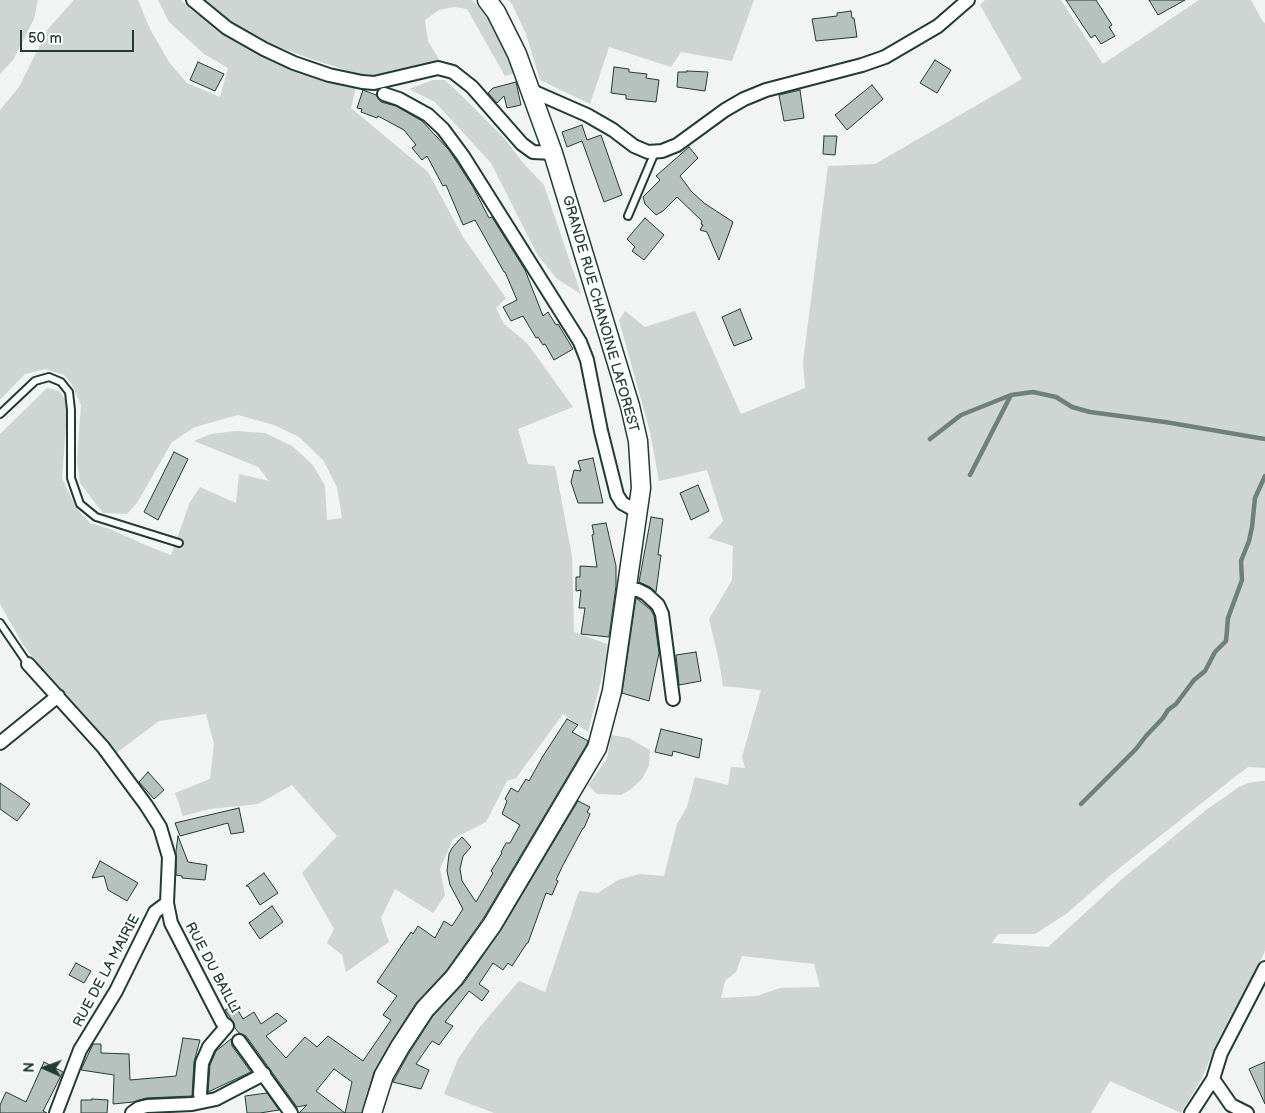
<!DOCTYPE html>
<style>
body{margin:0}
#map{position:relative;width:1265px;height:1113px;overflow:hidden;background:#f2f3f3;font-family:"Balsamiq Sans",sans-serif}
canvas{display:block}
.north{position:absolute;left:20px;top:1043px;width:50px;height:50px;-webkit-text-stroke:4px #fff;paint-order:stroke;rotate:272deg;font-size:14px;font-weight:700;line-height:20px;text-align:center;color:#1f3d34}
.north::after{content:'';display:block;margin:auto;width:18px;height:22px;background:#1f3d34;clip-path:polygon(50% 0,100% 100%,50% 72%,0 100%)}
.scale{position:absolute;left:20px;top:30px;width:114px;height:22px;box-sizing:border-box;border:2px solid #1f3d34;border-top:0;padding-left:6px;font-size:15px;line-height:18px;white-space:nowrap;color:#1f3d34;-webkit-text-stroke:4px #fff;paint-order:stroke}
</style>
<div id="map">
<canvas width="1265" height="1113"></canvas>
<div class="north">N</div>
<div class="scale">50 m</div>
</div>
<script>
const c = document.querySelector('canvas').getContext('2d');
c.lineJoin = 'round';
function fillPath(path, color) { c.fillStyle = color; c.fill(path, 'evenodd'); }
const poly = rows => new Path2D(rows.map(r => 'M' + r).join(''));
function trace(path, color, width, dash) { c.strokeStyle = color; c.lineWidth = width; c.lineCap = dash ? 'butt' : 'round'; c.setLineDash(dash || []); c.stroke(path); }
function drawText(font, color, halo, rows, align = 'center') {
  c.font = font + ' "Balsamiq Sans",sans-serif'; c.lineWidth = 4; c.setLineDash([]); c.textBaseline = 'middle'; c.strokeStyle = halo; c.fillStyle = color; for (const [text, x, y, turn = 0] of rows) {
    c.save(); c.translate(x, y); c.rotate((+turn || 0) * Math.PI / 180); c.textAlign = isNaN(turn) ? turn : align; if (halo) c.strokeText(text, 0, 0); c.fillText(text, 0, 0); c.restore();
  }
}
const green = poly([
 [0,0,38,0,34,19,13,60,0,74],
 [74,0,138,0,150,29,169,62,187,83,220,97,228,68,204,54,169,22,158,0,181,0,195,13,258,54,330,81,356,87,351,108,428,172,463,237,506,298,496,308,504,324,527,343,573,407,518,429,528,464,555,466,572,556,574,632,610,645,588,732,563,714,516,778,507,781,486,822,453,839,440,869,445,895,433,913,395,889,381,918,389,942,346,972,342,955,327,943,334,929,302,873,337,836,292,785,258,804,210,809,183,816,175,793,210,779,214,744,206,714,159,721,115,754,43,671,22,643,0,604,0,434,47,388,59,391,66,401,66,427,62,478,76,508,90,523,110,529,150,547,171,555,190,502,200,487,236,503,239,474,269,481,258,467,194,441,211,434,236,431,265,433,292,446,313,465,325,486,327,520,342,518,337,487,323,460,299,437,274,425,238,415,195,427,172,442,137,503,127,514,103,513,80,483,77,460,81,405,71,383,64,375,45,369,25,374,0,400,0,110,19,87,48,29],
 [205,0,471,0,478,5,500,36,515,73,505,76,467,9,454,7,439,10,425,20,428,41,440,61,374,76,359,74,311,59,274,45,227,20],
 [508,0,754,0,732,61,681,52,671,67,609,47,590,104,540,80,526,34,512,4],
 [985,0,1061,0,1103,64,1199,0,1251,0,1263,22,1265,23,1265,768,1248,767,1236,776,1112,874,1066,914,1035,934,998,934,992,943,1048,947,1122,879,1206,810,1239,787,1248,783,1261,781,1265,781,1265,950,1263,956,1220,1036,1202,1078,1181,1113,1110,1081,1091,1113,494,1113,444,1094,458,1059,479,1028,519,981,545,992,579,891,598,893,618,880,639,874,664,876,677,824,687,807,695,777,728,785,731,767,745,768,742,757,761,690,723,686,719,661,709,619,732,580,733,546,708,538,723,521,707,470,659,481,650,432,619,320,625,311,645,327,695,311,741,414,805,388,803,362,828,166,875,164,1022,79,980,5],
 [742,956,814,964,820,987,780,988,757,996,721,998,725,981,736,972],
 [433,80,445,80,461,95,504,138,524,164,544,185,581,294,557,279,537,254,491,163,435,102,409,89],
 [611,735,629,738,650,750,649,766,642,779,630,790,621,795,597,794,588,785,607,759]
]);
const stream = poly([
 [930,439,961,415,1011,395,1033,392,1056,397,1072,407,1090,412,1165,422,1265,439],
 [970,475,1011,395],
 [1081,804,1136,749,1146,736,1163,718,1168,710,1176,704,1194,680,1205,671,1215,652,1226,641,1228,618,1242,580,1241,561,1249,541,1252,527,1255,498,1265,476]
]);
const building = poly([
 [1066,0,1096,0,1112,25,1109,27,1115,36,1101,44,1095,35,1091,38,1066,0],
 [1149,0,1185,0,1158,15,1149,0],
 [851,11,852,18,854,18,857,37,816,41,812,19,837,16,837,13,851,11],
 [935,60,951,70,937,93,920,83,935,60],
 [198,62,224,74,215,91,190,80,198,62],
 [614,67,629,69,629,72,647,74,646,78,659,80,656,102,626,99,626,95,611,93,614,67],
 [687,71,708,72,705,91,677,87,678,72,687,72,687,71],
 [516,82,521,105,507,108,504,96,497,103,488,93,493,88,516,82],
 [872,85,883,99,847,130,835,115,872,85],
 [363,90,376,95,381,102,396,106,422,121,449,150,473,187,489,218,492,217,525,270,543,316,548,312,556,325,558,324,573,349,554,360,545,344,543,345,538,337,536,338,523,316,511,321,503,307,517,300,505,272,504,272,475,220,463,225,446,185,443,186,427,156,422,160,412,148,416,145,404,130,378,116,377,118,361,112,362,109,357,108,363,90],
 [800,90,804,118,784,121,779,95,800,90],
 [582,125,587,140,601,135,622,195,604,202,582,141,567,147,562,132,582,125],
 [824,136,837,136,835,155,823,154,824,136],
 [689,147,698,158,680,176,691,191,704,203,733,222,719,260,707,232,700,230,703,225,701,224,702,221,677,197,663,211,656,215,645,204,643,197,660,180,656,176,689,147],
 [645,218,664,235,644,260,632,251,635,247,627,239,645,218],
 [740,309,752,339,734,346,722,317,740,309],
 [174,452,188,459,158,520,144,512,174,452],
 [593,458,603,503,578,503,571,482,574,470,581,471,578,461,593,458],
 [698,485,709,511,691,520,680,493,698,485],
 [651,517,663,519,658,555,661,555,656,592,650,587,639,582,651,517],
 [606,523,616,566,616,586,609,637,581,634,585,608,579,608,581,590,576,591,576,577,580,577,580,566,597,567,592,535,594,534,592,525,606,523],
 [636,598,651,610,654,616,659,653,649,701,622,693,636,598],
 [696,652,701,681,679,685,676,655,696,652],
 [567,719,578,725,572,732,588,741,587,744,483,919,446,971,416,1003,391,1042,374,1072,362,1113,299,1113,307,1105,297,1107,246,1036,239,1033,235,1028,234,1023,225,1010,235,1005,243,1019,254,1012,261,1024,277,1013,287,1021,266,1036,286,1058,305,1037,317,1047,328,1036,363,1061,391,1020,383,1015,397,996,377,982,411,932,413,934,418,926,435,938,444,921,452,926,463,909,450,885,447,871,449,854,452,848,462,837,471,847,463,856,460,869,462,881,476,902,493,873,491,871,502,853,501,852,506,843,510,843,520,825,502,814,507,801,505,799,511,788,518,792,526,779,529,781,543,756,567,719],
 [334,1069,352,1082,345,1113,316,1091,334,1069],
 [661,729,702,739,699,758,673,751,672,756,655,752,661,729],
 [148,772,164,790,154,799,139,782,148,772],
 [0,783,30,804,17,821,0,809,0,783],
 [578,801,590,807,587,812,590,814,584,828,583,828,563,865,556,880,558,881,552,895,546,893,528,943,527,943,512,966,508,963,503,970,493,963,479,984,489,991,482,1001,469,991,445,1022,453,1026,439,1045,432,1041,416,1064,429,1070,421,1089,393,1082,409,1053,433,1016,463,984,501,930,578,801],
 [239,808,244,832,231,834,228,823,180,836,175,823,239,808],
 [178,836,188,862,207,865,205,880,182,878,182,876,176,875,176,851,178,836],
 [100,861,138,883,127,901,108,890,104,876,92,878,100,861],
 [264,873,278,893,260,905,248,886,246,886,264,873],
 [272,906,283,922,260,939,249,923,272,906],
 [76,963,91,971,84,983,69,975,76,963],
 [183,1038,200,1040,194,1062,192,1096,146,1098,133,1102,113,1104,114,1075,81,1070,93,1044,101,1044,101,1053,129,1054,130,1080,176,1076,183,1038],
 [231,1039,232,1046,251,1072,208,1092,210,1065,216,1051,231,1039],
 [44,1062,63,1072,43,1111,47,1113,0,1113,0,1105,6,1092,26,1102,44,1062],
 [1265,1062,1265,1104,1249,1069,1265,1062],
 [267,1093,279,1110,260,1113,247,1113,245,1096,267,1093],
 [92,1099,108,1100,107,1113,81,1113,81,1100,92,1100,92,1099]
]);
const lane = poly([
 [628,216,655,152],
 [0,414,35,381,49,377,61,382,69,392,71,410,71,478,80,504,96,517,179,543],
 [0,623,28,664]
]);
const street = poly([
 [193,0,227,28,264,49,294,63,329,75,362,82,374,83,438,68,453,72,472,87,522,144,533,152,553,153],
 [530,90,587,115,613,130,634,146,648,152,662,151,677,145,725,110,744,99,766,90,862,65,885,57,938,26,968,0],
 [384,94,399,99,428,115,443,129,463,156,580,342,587,360,601,431,617,495,622,503,638,512],
 [627,589,638,590,646,594,658,605,662,614,673,699],
 [28,664,103,747,146,805,160,827,169,857,167,903,171,923,222,1022,227,1026,209,1047,202,1063,200,1094,202,1101],
 [0,743,58,696],
 [239,1041,291,1113],
 [1213,1079,1231,1105,1247,1113],
 [56,1113,80,1050,116,991,155,912,167,903],
 [132,1113,139,1108,147,1106,192,1104,216,1099,264,1074],
 [1191,1113,1213,1079,1221,1053,1265,968]
]);
const secondary = poly([
 [372,1113,384,1075,400,1047,425,1009,454,978,492,925,597,748,612,691,641,488,638,441,630,406,553,153,517,54,496,12,487,0]
]);
const streetNames = [
 ["GRANDE RUE CHANOINE LAFOREST",600,314,74],
 ["RUE DU BAILLI",212,968,62],
 ["RUE DE LA MAIRIE",107,971,-62]
];
fillPath(green, '#ced5d3');
trace(stream, '#6d807b', 4.5);
fillPath(building, '#b7c1bd');
trace(building, '#1f3d34', 1);
trace(lane, '#1f3d34', 10);
trace(street, '#1f3d34', 16);
trace(secondary, '#1f3d34', 21);
trace(lane, '#fff', 6);
trace(street, '#fff', 12);
trace(secondary, '#fff', 18);
drawText('14px', '#1f3d34', '#fff', streetNames);
</script>
